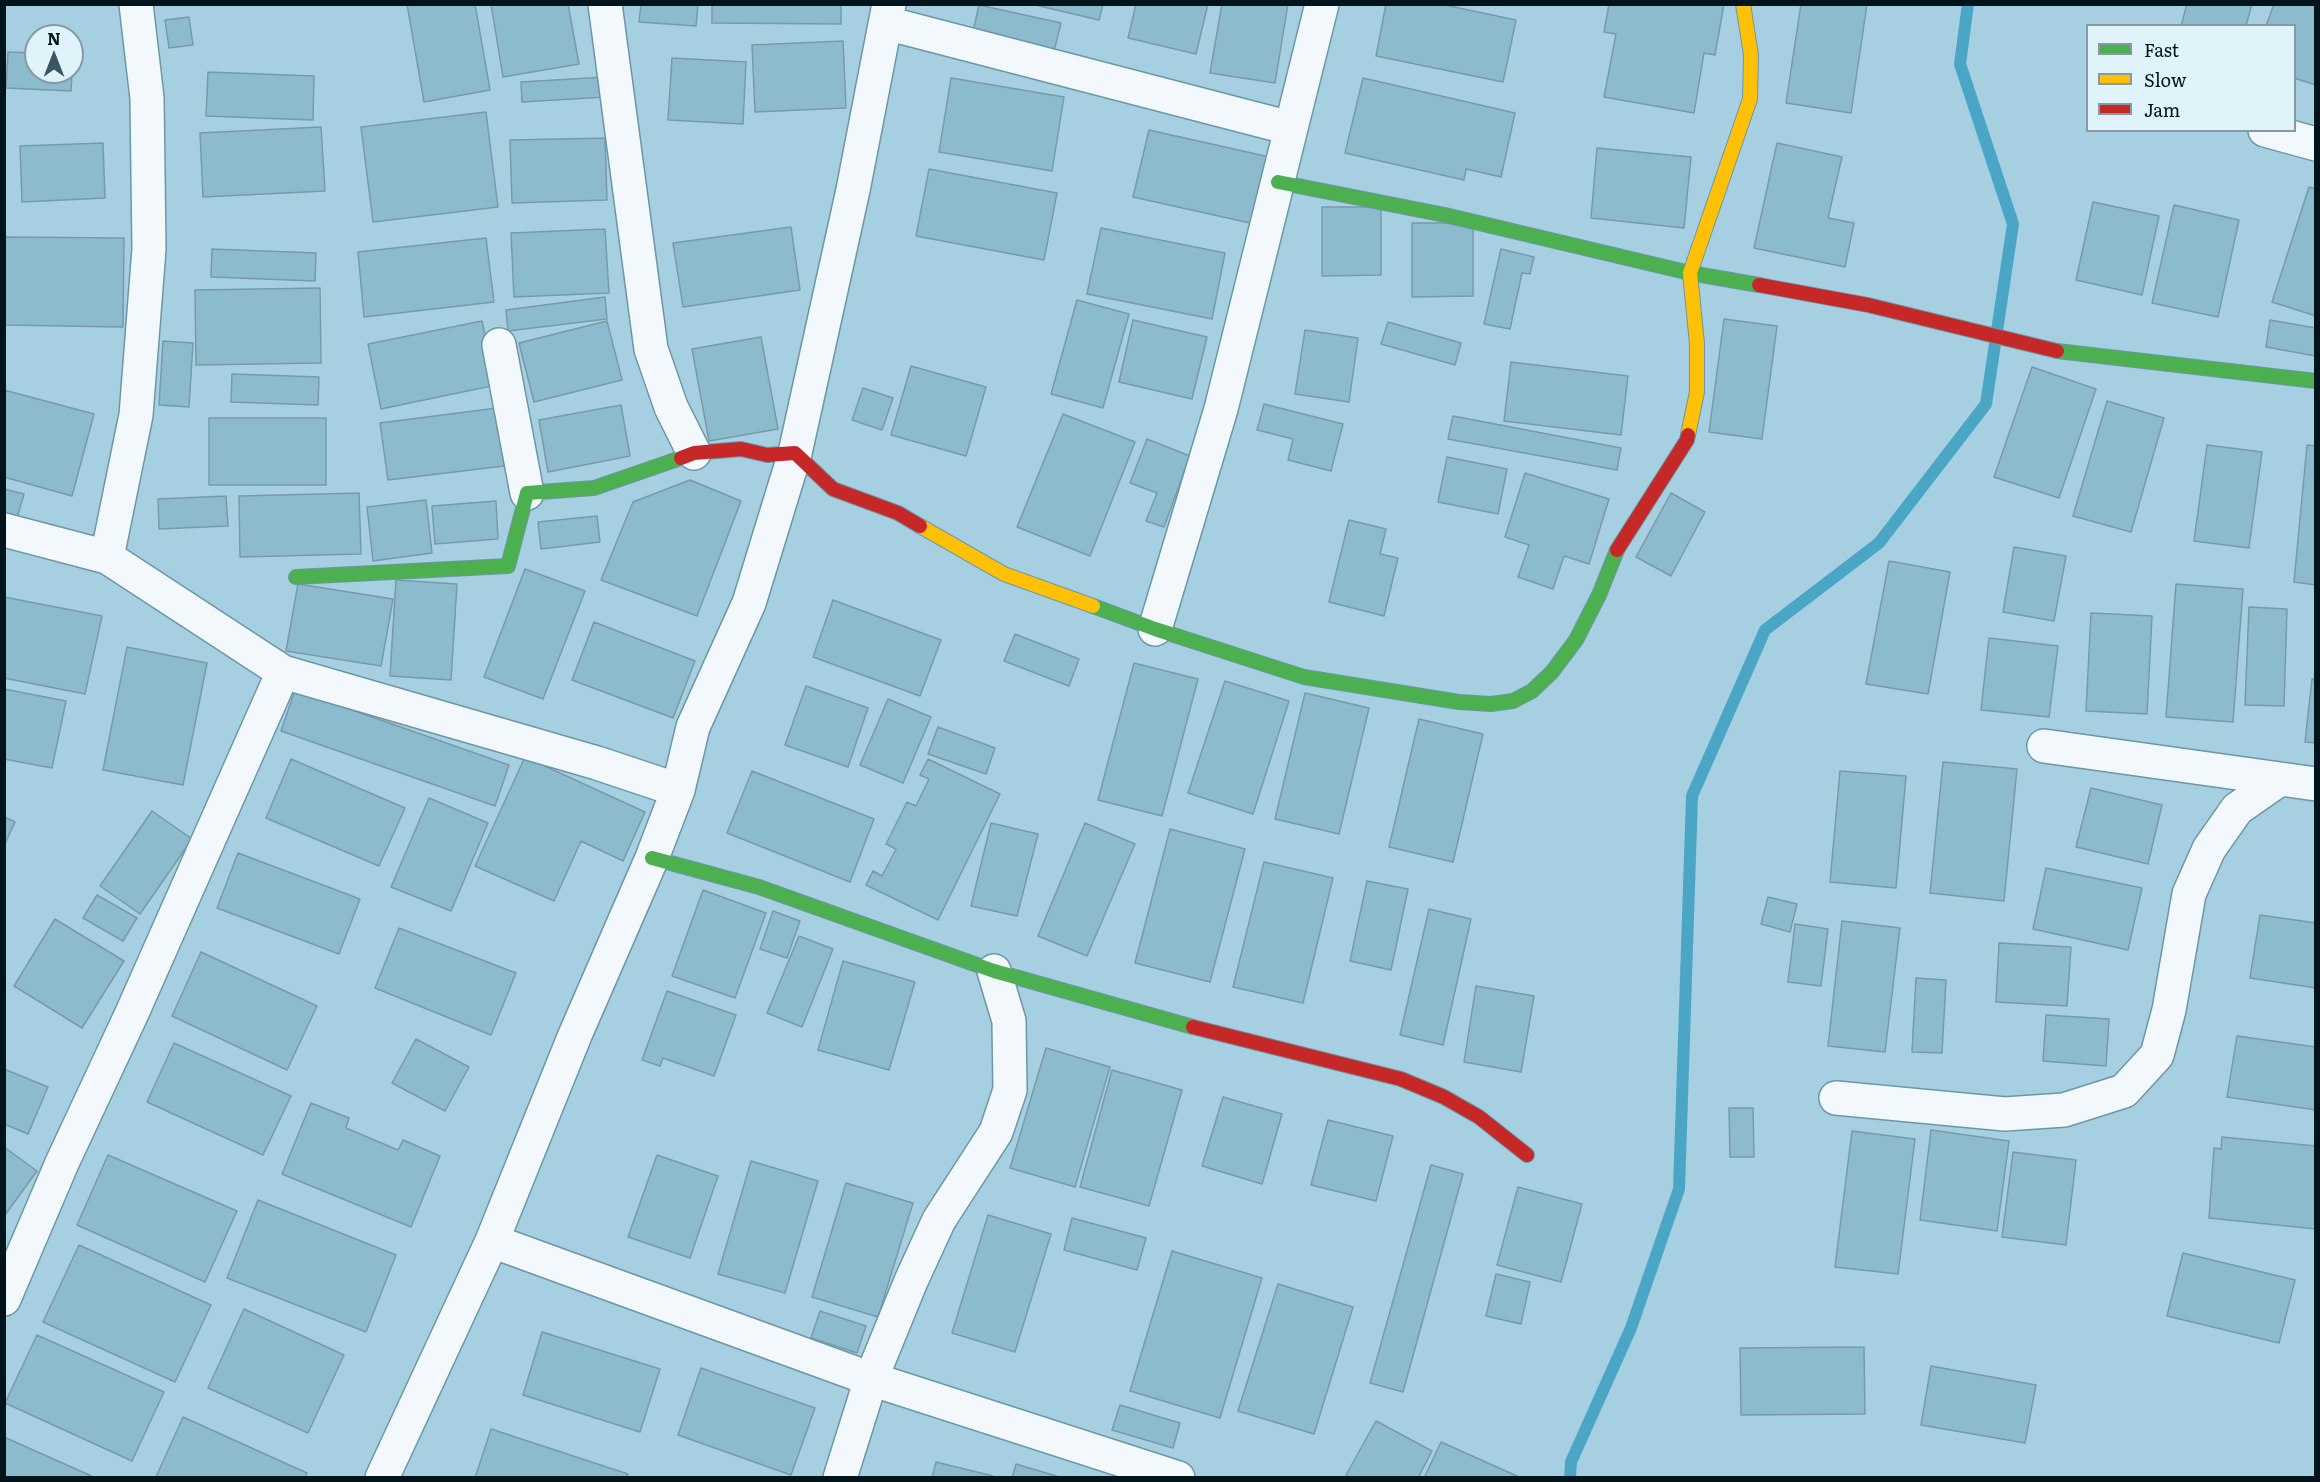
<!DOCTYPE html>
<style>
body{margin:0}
#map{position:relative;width:2320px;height:1482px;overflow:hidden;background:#a6d0e2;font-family:Literata,serif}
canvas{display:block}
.frame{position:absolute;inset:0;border:6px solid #01141c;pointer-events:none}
.legend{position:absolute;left:2086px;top:24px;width:210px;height:108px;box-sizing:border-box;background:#e0f2fa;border:2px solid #8799a1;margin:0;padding:8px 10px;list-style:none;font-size:18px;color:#01141c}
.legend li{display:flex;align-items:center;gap:12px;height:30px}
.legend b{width:30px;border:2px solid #8799a1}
.north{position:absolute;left:24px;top:24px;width:60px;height:60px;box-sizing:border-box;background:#e0f2fa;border:2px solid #8799a1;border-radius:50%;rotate:0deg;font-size:16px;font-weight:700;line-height:24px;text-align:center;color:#01141c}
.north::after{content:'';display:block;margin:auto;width:21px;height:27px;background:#3b5661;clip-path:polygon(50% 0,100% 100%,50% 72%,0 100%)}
</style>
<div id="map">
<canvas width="2320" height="1482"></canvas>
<div class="frame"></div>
<ul class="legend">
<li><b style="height:8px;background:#4caf50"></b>Fast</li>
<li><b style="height:8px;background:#ffc107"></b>Slow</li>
<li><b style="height:8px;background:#c62828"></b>Jam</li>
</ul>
<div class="north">N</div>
</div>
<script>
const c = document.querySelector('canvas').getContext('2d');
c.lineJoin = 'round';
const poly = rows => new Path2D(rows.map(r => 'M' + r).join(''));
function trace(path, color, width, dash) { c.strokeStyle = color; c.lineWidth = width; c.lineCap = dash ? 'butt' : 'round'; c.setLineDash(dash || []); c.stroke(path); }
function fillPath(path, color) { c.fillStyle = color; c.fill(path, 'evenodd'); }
const stream = poly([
 [1570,1478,1571,1462,1631,1328,1679,1189,1692,796,1765,630,1879,543,1986,404,2013,224,1960,64,1968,4]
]);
const building = poly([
 [407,4,475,4,490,90,424,102,407,4],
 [491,4,568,4,579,64,503,77,491,4],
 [641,4,698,4,696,26,639,22,641,4],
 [712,4,841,4,841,24,712,23,712,4],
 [1031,4,1103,4,1099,20,1031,4],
 [1136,4,1208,4,1196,54,1128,38,1136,4],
 [1222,4,1288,4,1275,83,1210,73,1222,4],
 [1386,4,1440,4,1516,20,1503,82,1376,56,1386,4],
 [1609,4,1724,4,1715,55,1704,53,1694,113,1604,97,1616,34,1604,32,1609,4],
 [1801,4,1867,4,1851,113,1786,103,1801,4],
 [2187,4,2252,4,2246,26,2181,26,2187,4],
 [2274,4,2316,4,2316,85,2294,78,2294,26,2266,26,2274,4],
 [979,5,1061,23,1052,59,971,41,979,5],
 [189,17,193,45,169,48,165,20,189,17],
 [843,41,846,108,755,112,752,45,843,41],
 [8,52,36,53,36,72,72,72,71,91,6,88,8,52],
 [672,58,746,62,743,124,668,120,672,58],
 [208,72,314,76,313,120,206,116,208,72],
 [605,77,606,97,522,102,521,82,605,77],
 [951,78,1064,97,1052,171,939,152,951,78],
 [1363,78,1515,113,1501,177,1466,169,1464,180,1345,153,1363,78],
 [486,112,498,207,373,222,361,127,486,112],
 [321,127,325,191,203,197,200,133,321,127],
 [1149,130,1274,158,1259,225,1133,197,1149,130],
 [605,138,607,200,512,203,510,140,605,138],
 [103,143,105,198,22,202,20,146,103,143],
 [1777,143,1842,157,1828,218,1854,223,1845,267,1754,248,1777,143],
 [1597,148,1691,157,1684,228,1591,218,1597,148],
 [929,169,1057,193,1044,260,916,236,929,169],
 [2309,187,2316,189,2316,316,2272,302,2309,187],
 [2093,202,2159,216,2142,295,2076,280,2093,202],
 [2174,205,2239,220,2218,317,2152,303,2174,205],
 [1322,207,1381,207,1381,275,1322,276,1322,207],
 [1412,223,1473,223,1473,296,1412,297,1412,223],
 [791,227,800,290,683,307,673,243,791,227],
 [1101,228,1225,253,1212,319,1087,294,1101,228],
 [605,229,609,293,514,297,511,233,605,229],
 [4,237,124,238,123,327,4,325,4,237],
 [486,238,494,302,364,317,358,252,486,238],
 [212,249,316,253,315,281,211,277,212,249],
 [1501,249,1534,257,1530,274,1522,273,1510,329,1484,324,1501,249],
 [320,288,321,363,196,365,195,290,320,288],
 [605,297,607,319,508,331,506,310,605,297],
 [1077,300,1129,314,1103,408,1051,394,1077,300],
 [1724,319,1777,326,1762,439,1709,432,1724,319],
 [1133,320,1207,337,1192,399,1119,382,1133,320],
 [2270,320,2316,328,2316,356,2266,347,2270,320],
 [482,321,496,385,381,409,368,344,482,321],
 [607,321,622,380,534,402,519,343,607,321],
 [1388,322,1461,343,1455,365,1381,344,1388,322],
 [1305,330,1358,338,1349,402,1295,394,1305,330],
 [761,337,778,429,709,441,692,349,761,337],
 [163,341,193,343,189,407,159,405,163,341],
 [1511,362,1628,376,1621,435,1504,421,1511,362],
 [911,366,986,387,966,456,891,435,911,366],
 [2032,367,2096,389,2059,498,1994,477,2032,367],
 [232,374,319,377,318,405,231,402,232,374],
 [863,388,893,398,882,430,852,420,863,388],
 [4,390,94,414,72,496,4,477,4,390],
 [2107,401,2164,418,2131,532,2073,516,2107,401],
 [1264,404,1343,424,1331,471,1288,460,1293,439,1257,430,1264,404],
 [621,405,630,456,548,472,539,420,621,405],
 [497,408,504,466,388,480,380,423,497,408],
 [1063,414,1135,442,1090,556,1017,527,1063,414],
 [1453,416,1621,448,1617,470,1448,439,1453,416],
 [209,418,326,418,326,485,209,485,209,418],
 [1147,439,1190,456,1164,527,1146,521,1157,493,1130,483,1147,439],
 [2207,445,2262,452,2249,548,2194,541,2207,445],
 [2307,445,2316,446,2316,585,2294,582,2307,445],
 [1447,457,1507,469,1498,514,1438,502,1447,457],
 [1525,473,1609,499,1589,564,1564,556,1553,589,1518,577,1529,545,1505,537,1525,473],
 [690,480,741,501,697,616,601,580,633,502,690,480],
 [4,489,24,494,16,521,4,518,4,489],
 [359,493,361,554,240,557,239,496,359,493],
 [1671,493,1705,512,1671,576,1636,557,1671,493],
 [226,496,228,526,159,529,158,499,226,496],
 [426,500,432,553,373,561,367,507,426,500],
 [496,501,498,539,435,544,432,506,496,501],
 [597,516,600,542,541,549,538,522,597,516],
 [1349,520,1386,529,1380,554,1398,558,1384,616,1329,602,1349,520],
 [2014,547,2066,556,2054,621,2003,612,2014,547],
 [1889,561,1950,572,1928,694,1866,684,1889,561],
 [525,569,585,591,543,699,484,677,525,569],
 [396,580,457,584,451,680,390,676,396,580],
 [298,584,393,599,381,666,286,651,298,584],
 [2176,584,2243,589,2233,722,2166,717,2176,584],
 [4,597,102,616,85,694,4,678,4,597],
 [833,600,941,640,920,696,813,657,833,600],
 [2249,607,2287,609,2284,706,2245,705,2249,607],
 [2091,613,2152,616,2147,714,2086,711,2091,613],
 [594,622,695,661,673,718,572,680,594,622],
 [1015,634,1079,659,1069,686,1004,661,1015,634],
 [1989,638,2058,646,2049,717,1981,710,1989,638],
 [127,647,207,663,183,785,103,770,127,647],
 [1134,663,1198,679,1162,816,1098,800,1134,663],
 [2312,679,2316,679,2316,743,2305,742,2312,679],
 [1225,681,1289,701,1253,814,1188,793,1225,681],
 [806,686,868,708,848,767,785,745,806,686],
 [4,689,66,701,52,768,4,759,4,689],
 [295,690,509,765,495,806,281,731,295,690],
 [1305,693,1369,708,1339,834,1275,819,1305,693],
 [888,699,931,717,903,783,860,765,888,699],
 [1419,719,1483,734,1453,862,1389,847,1419,719],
 [938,727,995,748,986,774,928,754,938,727],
 [525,757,645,812,623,861,581,841,554,901,475,866,525,757],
 [291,759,405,808,379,866,266,818,291,759],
 [928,759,1000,794,938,920,866,885,873,871,882,876,896,849,886,844,907,802,916,806,929,779,920,775,928,759],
 [1943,762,2017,769,2004,901,1930,893,1943,762],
 [752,771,874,819,850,882,727,833,752,771],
 [1840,771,1906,776,1896,888,1830,882,1840,771],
 [2091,788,2162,805,2148,864,2076,847,2091,788],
 [429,798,488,823,451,911,391,887,429,798],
 [152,811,192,839,140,914,100,886,152,811],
 [4,817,15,822,4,846,4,817],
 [991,823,1038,834,1017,916,971,906,991,823],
 [1085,823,1135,844,1087,956,1038,936,1085,823],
 [1170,829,1245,849,1210,982,1135,963,1170,829],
 [238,853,360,899,339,954,217,908,238,853],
 [1264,862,1333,878,1303,1003,1233,987,1264,862],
 [2046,868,2142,888,2128,950,2033,929,2046,868],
 [1367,881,1408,889,1391,970,1350,961,1367,881],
 [703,890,766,913,735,998,672,976,703,890],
 [97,895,137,918,123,941,83,918,97,895],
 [1768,897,1797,904,1790,932,1761,924,1768,897],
 [1429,909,1471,919,1443,1045,1400,1035,1429,909],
 [773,911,800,921,787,958,760,949,773,911],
 [2260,915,2316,923,2316,988,2250,978,2260,915],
 [55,919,124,961,82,1028,14,986,55,919],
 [1842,921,1900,928,1885,1052,1828,1046,1842,921],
 [1795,924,1828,929,1821,986,1788,982,1795,924],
 [399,928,516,973,491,1035,375,988,399,928],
 [799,936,833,949,802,1027,767,1013,799,936],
 [1999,943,2071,947,2067,1006,1996,1002,1999,943],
 [201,952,317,1006,287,1070,172,1016,201,952],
 [843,961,915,982,889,1070,818,1050,843,961],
 [1916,978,1946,980,1942,1053,1912,1052,1916,978],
 [1476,986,1534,996,1521,1072,1464,1062,1476,986],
 [667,991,736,1015,714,1076,663,1058,660,1066,642,1060,667,991],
 [2046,1015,2109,1019,2106,1066,2043,1061,2046,1015],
 [2237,1036,2316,1047,2316,1110,2227,1097,2237,1036],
 [416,1039,469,1067,445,1111,392,1083,416,1039],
 [174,1043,291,1096,263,1155,147,1102,174,1043],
 [1046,1048,1110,1067,1075,1187,1010,1168,1046,1048],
 [4,1069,48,1087,28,1134,4,1124,4,1069],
 [1112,1070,1182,1090,1149,1206,1080,1187,1112,1070],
 [1223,1097,1282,1114,1262,1184,1202,1166,1223,1097],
 [311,1103,349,1118,346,1128,398,1150,403,1140,440,1156,411,1227,282,1174,311,1103],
 [1729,1108,1753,1108,1754,1157,1730,1157,1729,1108],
 [1328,1120,1393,1136,1376,1201,1311,1185,1328,1120],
 [1931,1130,2009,1141,1997,1231,1920,1220,1931,1130],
 [1852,1131,1915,1139,1898,1274,1835,1267,1852,1131],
 [2222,1137,2316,1146,2316,1229,2209,1218,2214,1148,2221,1149,2222,1137],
 [4,1147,37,1171,5,1215,4,1215,4,1147],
 [2013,1152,2076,1160,2066,1245,2002,1237,2013,1152],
 [108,1155,237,1211,205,1282,77,1225,108,1155],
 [657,1155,718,1176,690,1258,628,1237,657,1155],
 [751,1161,818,1181,785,1293,718,1274,751,1161],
 [1431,1165,1463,1174,1403,1392,1370,1383,1431,1165],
 [846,1183,913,1203,878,1317,812,1297,846,1183],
 [1518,1187,1582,1204,1561,1282,1497,1265,1518,1187],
 [258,1200,396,1255,366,1332,227,1278,258,1200],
 [988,1215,1051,1234,1015,1352,952,1333,988,1215],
 [1072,1218,1146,1238,1137,1270,1064,1250,1072,1218],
 [79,1245,211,1305,175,1382,43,1322,79,1245],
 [1172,1251,1262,1278,1220,1418,1130,1391,1172,1251],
 [2183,1253,2295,1280,2279,1343,2167,1316,2183,1253],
 [1496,1274,1530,1282,1521,1324,1486,1316,1496,1274],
 [1278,1284,1353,1307,1314,1434,1238,1411,1278,1284],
 [244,1309,344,1355,308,1433,208,1388,244,1309],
 [820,1311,866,1326,857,1353,811,1338,820,1311],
 [542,1332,660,1369,640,1432,523,1395,542,1332],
 [37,1335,164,1392,132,1461,5,1403,37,1335],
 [1864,1347,1865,1414,1741,1415,1740,1348,1864,1347],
 [1931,1366,2036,1385,2025,1443,1921,1425,1931,1366],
 [701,1368,815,1408,791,1475,678,1435,701,1368],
 [1120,1405,1180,1423,1173,1448,1112,1430,1120,1405],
 [183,1417,307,1473,305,1478,156,1477,183,1417],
 [1376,1421,1432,1451,1418,1478,1350,1478,1346,1475,1376,1421],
 [491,1429,628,1474,627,1478,475,1478,491,1429],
 [4,1437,96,1478,4,1478,4,1437],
 [1441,1442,1517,1476,1516,1478,1424,1478,1441,1442],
 [936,1462,993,1476,993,1478,932,1478,936,1462],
 [1016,1464,1063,1478,1012,1478,1016,1464]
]);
const street = poly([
 [605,4,651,349,671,407,694,453],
 [886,23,1290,128],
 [2265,130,2316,144],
 [499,345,527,493],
 [4,530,107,557,283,672,597,763,678,790,693,727,749,603,795,453,853,190,889,4],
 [107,557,136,415,149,249,147,98,136,4],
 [1155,629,1221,409,1322,4],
 [2044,746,2316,784],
 [1836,1098,2005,1114,2064,1110,2124,1091,2157,1055,2169,1010,2189,894,2209,849,2237,809,2280,779],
 [492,1241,871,1379,1178,1478],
 [4,1299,62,1163,132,1013,283,672],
 [382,1478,492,1241,575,1035,652,858,678,790],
 [840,1478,871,1379,911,1281,939,1220,996,1132,1010,1090,1009,1021,994,971]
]);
const fast = poly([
 [1278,182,1445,215,1690,273,1759,285],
 [2057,351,2316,381],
 [296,577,508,566,527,493,594,488,681,458],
 [1093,606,1155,629,1304,677,1459,702,1491,704,1513,701,1532,691,1552,672,1576,640,1599,595,1617,550],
 [652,858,759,887,994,971,1193,1027]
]);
const slow = poly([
 [1688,435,1697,392,1697,344,1690,273,1750,99,1751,55,1743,4],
 [920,526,1004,574,1093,606]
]);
const jam = poly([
 [1759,285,1868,305,2057,351],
 [681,458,694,453,741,449,767,455,795,453,833,489,898,513,920,526],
 [1617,550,1687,440,1688,435],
 [1193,1027,1401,1079,1444,1097,1479,1117,1527,1155]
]);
trace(stream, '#4ba6c6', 12);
fillPath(building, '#8cbbcd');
trace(building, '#789aa8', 1.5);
trace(street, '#6b97a6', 36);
trace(fast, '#6b97a6', 16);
trace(slow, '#6b97a6', 16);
trace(jam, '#6b97a6', 16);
trace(street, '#f2f8fb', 33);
trace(fast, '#4caf50', 14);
trace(slow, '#ffc107', 14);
trace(jam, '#c62828', 14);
</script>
